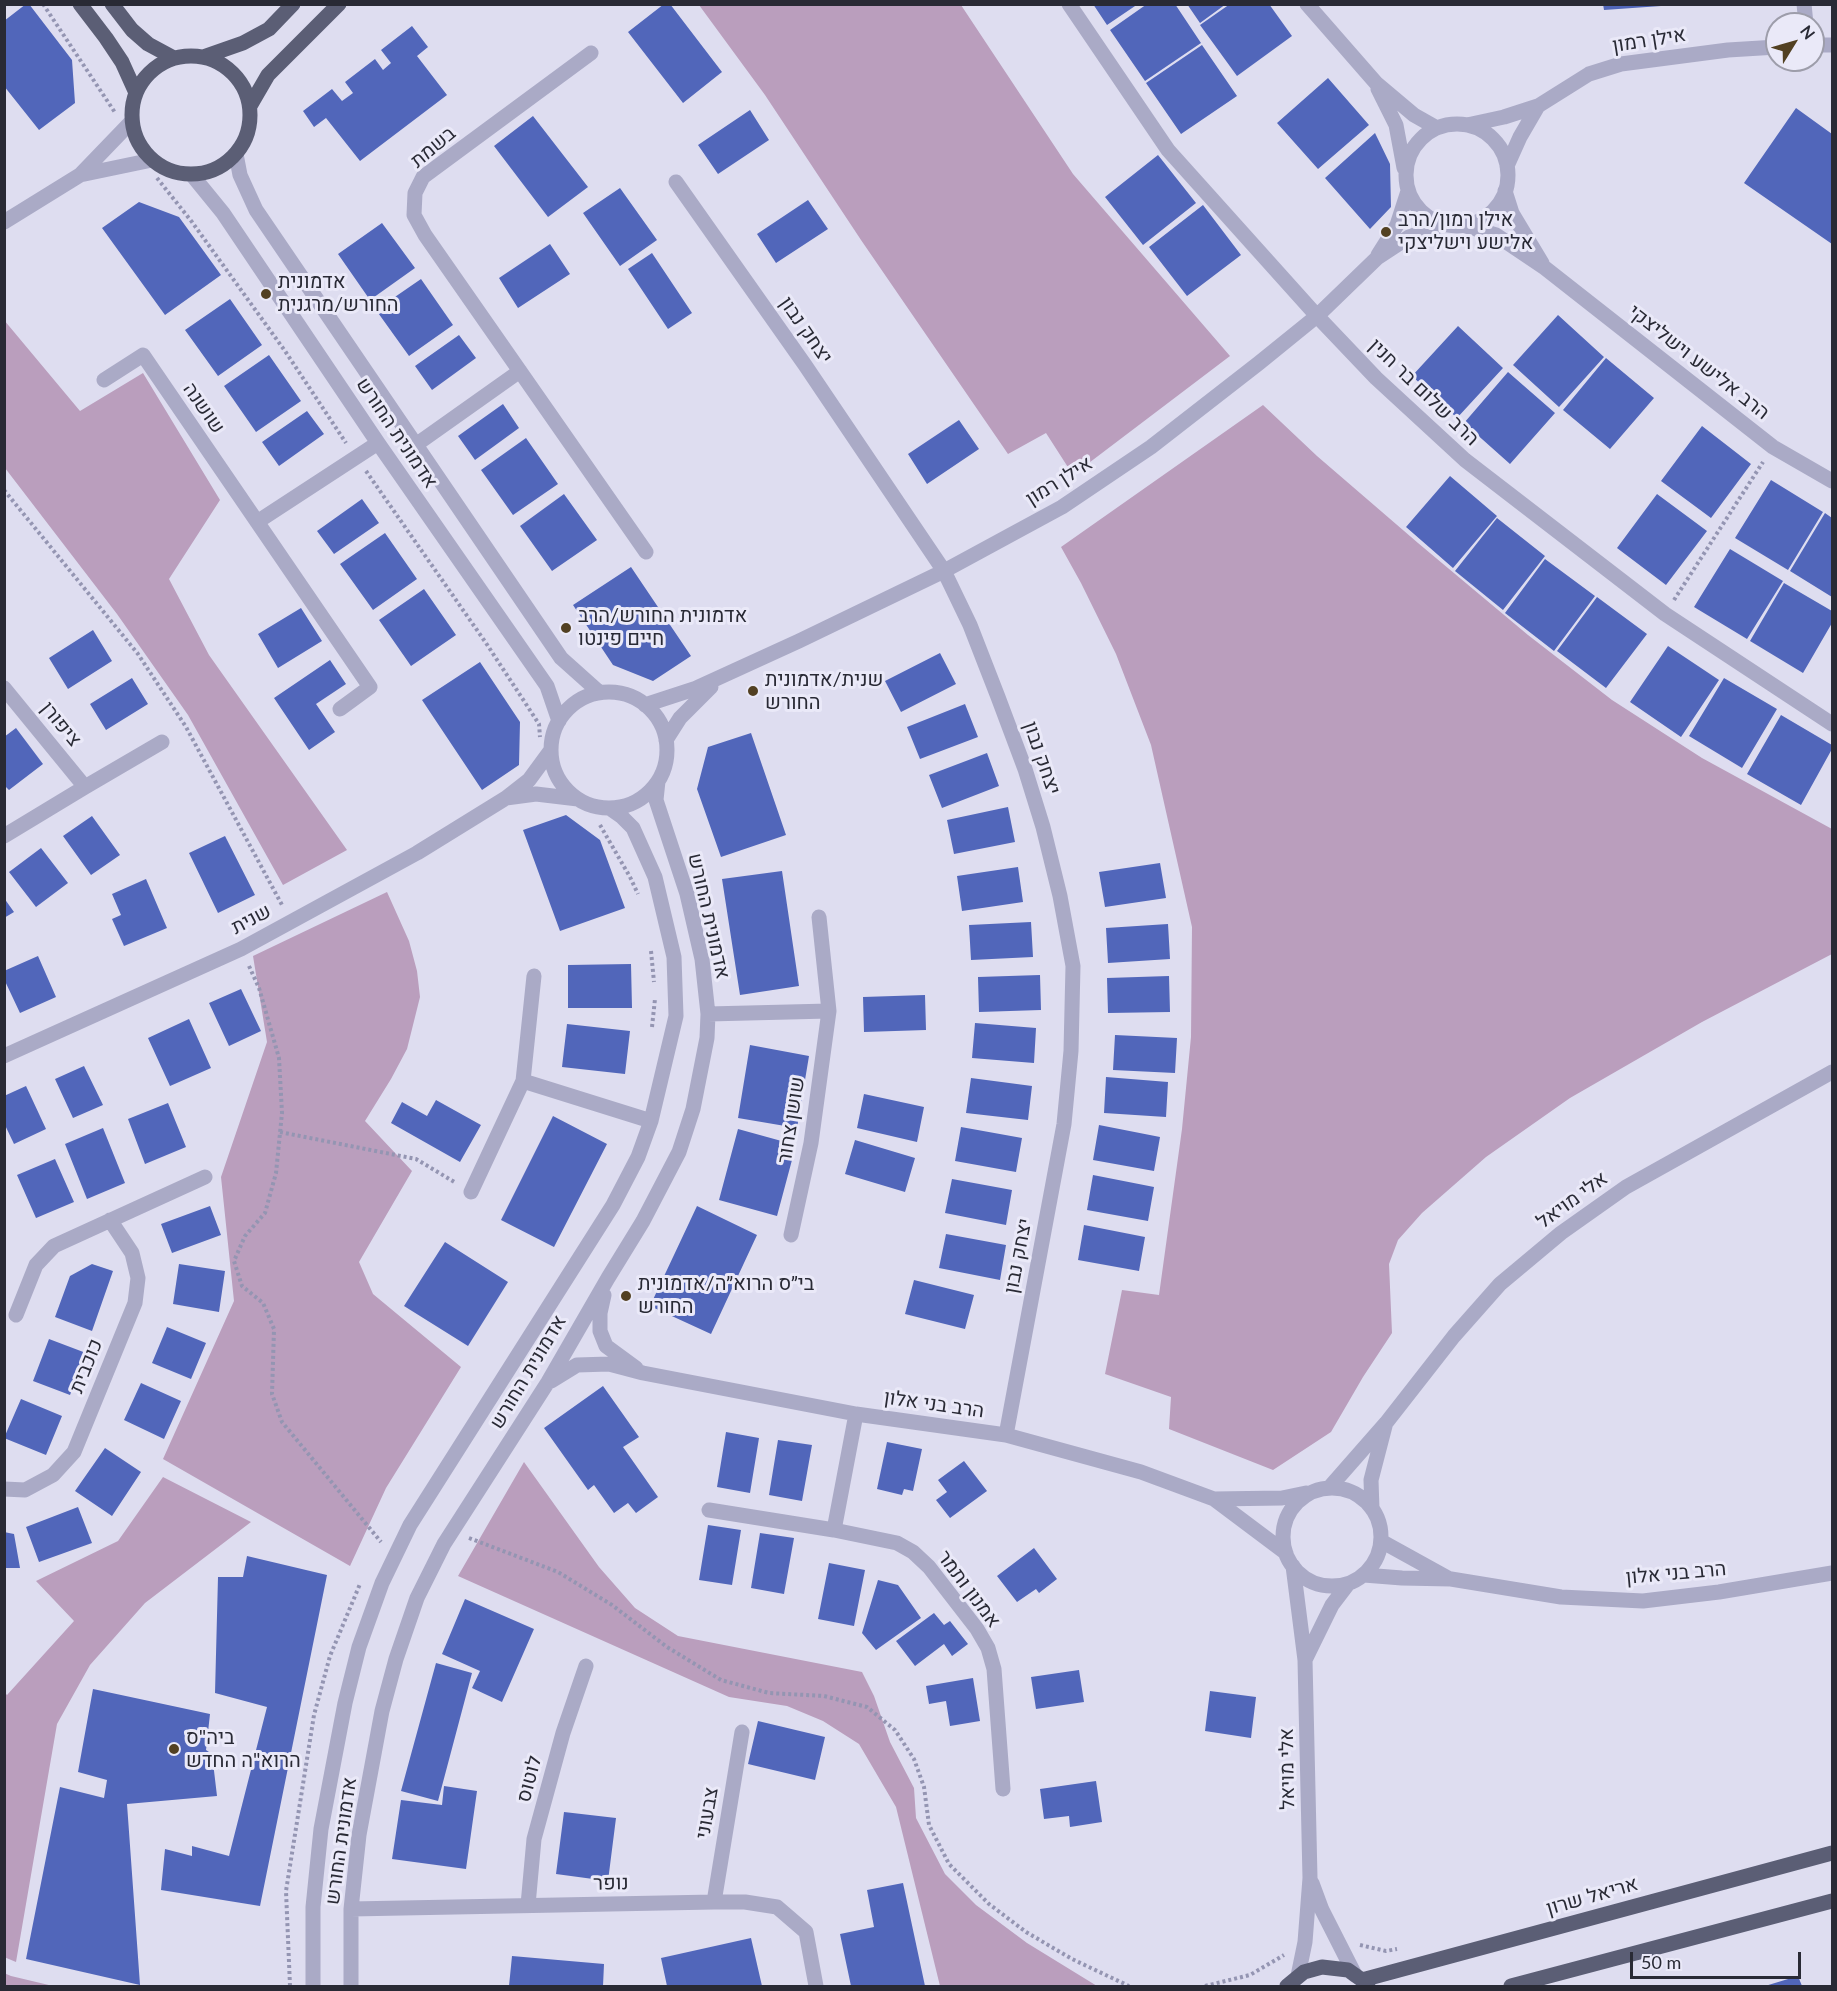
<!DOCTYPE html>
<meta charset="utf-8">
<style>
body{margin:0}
#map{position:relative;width:1837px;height:1991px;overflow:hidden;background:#deddf0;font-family:Lato,sans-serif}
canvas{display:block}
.frame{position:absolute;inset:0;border:6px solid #292a35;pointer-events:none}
.north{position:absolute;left:1765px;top:12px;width:60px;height:60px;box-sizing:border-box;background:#eae9f8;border:2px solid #9d9daa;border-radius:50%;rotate:53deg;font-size:16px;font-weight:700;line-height:24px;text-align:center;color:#292a35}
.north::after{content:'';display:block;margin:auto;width:21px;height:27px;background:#524022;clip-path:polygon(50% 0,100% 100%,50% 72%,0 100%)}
.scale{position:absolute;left:1630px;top:1952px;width:171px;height:27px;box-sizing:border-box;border:3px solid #292a35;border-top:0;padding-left:8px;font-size:18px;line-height:21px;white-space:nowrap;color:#292a35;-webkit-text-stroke:4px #eae9f8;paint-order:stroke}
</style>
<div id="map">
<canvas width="1837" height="1991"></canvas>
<div class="frame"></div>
<div class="north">N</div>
<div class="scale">50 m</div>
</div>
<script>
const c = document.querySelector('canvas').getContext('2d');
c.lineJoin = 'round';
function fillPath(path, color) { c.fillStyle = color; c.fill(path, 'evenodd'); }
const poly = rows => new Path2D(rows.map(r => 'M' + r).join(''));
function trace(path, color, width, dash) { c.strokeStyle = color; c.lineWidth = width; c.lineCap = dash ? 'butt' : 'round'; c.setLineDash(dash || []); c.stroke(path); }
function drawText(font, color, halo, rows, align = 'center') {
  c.font = font + ' Lato,Heebo,sans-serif'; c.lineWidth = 6; c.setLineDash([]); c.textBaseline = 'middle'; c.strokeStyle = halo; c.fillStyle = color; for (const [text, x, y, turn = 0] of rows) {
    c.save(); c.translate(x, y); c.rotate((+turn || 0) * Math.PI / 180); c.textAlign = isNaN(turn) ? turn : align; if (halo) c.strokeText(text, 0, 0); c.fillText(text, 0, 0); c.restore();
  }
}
const green = poly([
 [699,5,961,5,1073,174,1230,356,1073,475,1046,433,1008,454,861,240,765,95],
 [4,320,80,411,143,373,220,500,169,579,209,655,347,850,283,885,188,715,117,614,5,468],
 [1263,405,1317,456,1418,543,1528,635,1612,700,1702,758,1832,829,1832,954,1702,1022,1570,1098,1486,1157,1422,1213,1398,1240,1389,1264,1392,1333,1363,1377,1331,1432,1273,1470,1169,1429,1171,1397,1105,1374,1122,1290,1159,1295,1182,1129,1191,1037,1192,927,1151,745,1116,654,1081,583,1061,547],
 [387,892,409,941,417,971,420,997,407,1049,391,1079,365,1121,412,1171,359,1262,373,1294,461,1367,386,1488,350,1566,163,1459,234,1301,221,1177,267,1042,253,956],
 [524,1462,599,1567,635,1608,678,1636,862,1672,874,1696,890,1742,914,1788,916,1818,945,1874,976,1905,1027,1943,1097,1986,940,1986,896,1807,859,1744,823,1721,787,1706,729,1697,458,1576],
 [163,1477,251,1522,145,1603,90,1665,57,1724,16,1962,4,1957,5,1693,7,1695,74,1621,36,1581,118,1541],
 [4,1973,11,1976,53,1986,5,1986]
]);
const building = poly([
 [26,4,29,4,72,60,75,103,39,130,4,86,4,21],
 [664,4,670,4,722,72,683,103,628,32],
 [1093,4,1138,4,1107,25],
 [1147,4,1175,4,1201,43,1145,81,1110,30],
 [1187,4,1226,4,1200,23],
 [1230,4,1269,4,1292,36,1237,76,1200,25],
 [1603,4,1661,4,1661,6,1604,10],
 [412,26,428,47,417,56,447,95,360,161,326,118,314,127,303,111,332,89,342,101,353,93,345,82,375,59,383,70,391,63,381,50],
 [1202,45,1237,96,1181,134,1146,83],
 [1328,78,1369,125,1318,169,1277,123],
 [1796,108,1832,134,1832,244,1744,183],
 [750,110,769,140,718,174,698,145],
 [533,116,588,187,548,217,494,146],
 [1375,133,1390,164,1391,207,1370,229,1325,178],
 [1158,155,1196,203,1143,245,1105,197],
 [620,188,657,240,620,266,583,213],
 [808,200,828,229,776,263,757,234],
 [139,202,179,217,221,275,165,315,102,228],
 [1203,205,1241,255,1187,296,1149,247],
 [382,223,415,268,370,300,338,254],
 [550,244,570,274,518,308,499,278],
 [652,253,692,313,668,329,628,269],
 [421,279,453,325,409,356,376,310],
 [230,299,262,345,218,376,185,330],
 [1558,315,1604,357,1559,407,1513,365],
 [1458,326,1503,368,1457,418,1412,376],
 [459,335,476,358,432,390,415,366],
 [269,355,301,401,256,432,224,386],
 [1606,358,1654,398,1610,449,1563,410],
 [1508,372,1555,413,1510,464,1464,423],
 [503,404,519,428,475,460,458,436],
 [307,411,324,434,279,466,262,442],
 [959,420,979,449,927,484,908,454],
 [1702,426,1751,464,1711,518,1661,481],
 [526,438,558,484,513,515,481,470],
 [1450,476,1497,516,1453,568,1406,527],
 [1771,480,1823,512,1788,570,1735,538],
 [564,494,597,540,552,571,520,526],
 [1657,494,1707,531,1666,585,1617,548],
 [362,499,379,523,334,554,317,531],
 [1825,513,1832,518,1832,597,1790,571],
 [1497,518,1545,556,1503,610,1455,571],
 [385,533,417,579,373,610,340,564],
 [1730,549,1783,581,1747,639,1694,607],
 [1545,559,1595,596,1554,651,1505,613],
 [631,567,691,656,653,681,613,665,573,605],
 [1784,583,1832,611,1832,623,1803,673,1750,641],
 [424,589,456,635,411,666,379,620],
 [1597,597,1647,634,1606,688,1557,651],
 [301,608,322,641,278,668,258,634],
 [93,630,112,661,68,689,49,658],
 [1668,646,1719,680,1681,737,1630,702],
 [940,653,956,684,901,712,885,681],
 [330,660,346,684,316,704,335,732,309,750,274,698],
 [480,662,520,722,519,765,482,790,422,700],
 [132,678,148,704,106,730,90,704],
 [1724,678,1777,709,1742,768,1689,736],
 [965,704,978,737,920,759,907,727],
 [1781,715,1832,745,1832,749,1801,805,1747,774],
 [16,728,43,764,9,790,4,785,4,737],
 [751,733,786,835,721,857,697,789,708,747],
 [987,753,999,786,942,808,929,775],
 [1008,807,1015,842,954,854,947,820],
 [566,815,600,840,625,908,560,931,523,830],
 [92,816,120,855,91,875,63,836],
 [225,836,255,895,218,913,189,853],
 [41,848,68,883,36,907,9,872],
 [1160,863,1166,898,1105,907,1099,872],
 [1018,867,1023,902,962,911,957,876],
 [782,871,799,986,740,995,722,879],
 [146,879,167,928,124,946,112,919,121,915,112,894],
 [4,898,14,912,4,918],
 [1031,922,1033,957,971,960,969,925],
 [1168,924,1170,959,1108,963,1106,928],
 [38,956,56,997,20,1013,4,979,4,971],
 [631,964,632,1008,568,1008,568,965],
 [1040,975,1041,1010,979,1012,978,977],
 [1169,976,1170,1012,1108,1013,1107,978],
 [241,989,261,1031,229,1046,209,1003],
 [925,995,926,1030,864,1032,863,997],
 [189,1019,211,1068,170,1086,148,1038],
 [975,1023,1036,1028,1034,1063,972,1058],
 [567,1024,630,1031,625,1074,562,1067],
 [1115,1035,1177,1038,1175,1073,1113,1070],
 [750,1045,809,1056,797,1128,738,1118],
 [84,1066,103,1105,73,1118,55,1079],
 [1106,1077,1168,1082,1166,1117,1104,1113],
 [971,1078,1032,1086,1028,1120,966,1113],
 [26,1086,46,1129,14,1144,4,1123,4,1096],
 [864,1094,924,1107,917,1142,857,1128],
 [436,1100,481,1125,460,1162,391,1123,402,1102,427,1116],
 [168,1103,186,1147,145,1164,128,1119],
 [553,1116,607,1144,554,1247,501,1220],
 [1099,1125,1160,1137,1154,1171,1093,1160],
 [961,1127,1022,1138,1016,1172,955,1161],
 [103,1128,125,1183,87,1199,65,1144],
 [738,1129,796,1145,777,1216,719,1200],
 [855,1140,915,1158,905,1192,845,1174],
 [55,1159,74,1202,36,1218,17,1175],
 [1093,1175,1154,1187,1148,1221,1087,1210],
 [952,1179,1012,1190,1006,1225,945,1213],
 [210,1206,221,1235,172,1253,161,1224],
 [697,1206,757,1235,711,1334,650,1306],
 [1084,1225,1145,1237,1139,1271,1078,1260],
 [946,1234,1006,1245,1000,1280,939,1268],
 [445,1242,508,1282,468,1346,404,1306],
 [92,1264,113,1271,92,1331,55,1317,70,1276],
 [179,1264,225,1271,219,1312,173,1304],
 [914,1280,974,1295,965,1329,905,1314],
 [167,1327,206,1343,191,1379,152,1363],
 [49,1339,86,1353,70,1395,33,1381],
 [141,1383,181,1401,164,1439,124,1420],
 [603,1386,639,1437,623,1447,658,1497,636,1513,628,1503,614,1513,594,1485,588,1490,544,1428],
 [21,1399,62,1416,46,1455,4,1438],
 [726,1432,759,1438,750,1493,717,1487],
 [778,1440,812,1445,802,1501,769,1495],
 [887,1442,922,1449,913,1491,904,1489,902,1495,877,1489],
 [105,1448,141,1472,112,1516,75,1491],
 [964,1461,987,1491,950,1518,936,1500,947,1492,938,1480],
 [78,1507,92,1543,39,1562,26,1527],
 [708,1525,741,1530,732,1585,699,1580],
 [4,1532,14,1534,20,1568,4,1568],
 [760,1533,794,1538,784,1594,751,1588],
 [1034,1548,1057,1579,1039,1593,1036,1589,1017,1602,997,1576],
 [247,1556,327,1575,260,1906,161,1890,165,1849,192,1856,192,1846,229,1856,267,1707,215,1693,218,1577,243,1577],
 [829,1563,865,1570,854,1626,818,1619],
 [878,1580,898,1585,921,1618,876,1650,862,1633],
 [465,1599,534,1629,502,1702,472,1688,480,1671,442,1654],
 [934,1613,944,1625,950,1621,968,1644,952,1656,944,1644,915,1666,896,1641],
 [436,1663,472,1673,438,1801,401,1791],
 [1079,1670,1084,1702,1036,1709,1031,1677],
 [973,1678,980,1721,950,1726,946,1701,929,1704,926,1686],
 [93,1689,210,1714,206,1750,212,1754,217,1796,127,1804,140,1985,26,1959,60,1787,104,1798,107,1780,78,1772],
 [1210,1691,1256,1697,1251,1738,1205,1731],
 [758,1721,825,1737,815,1780,748,1764],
 [1096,1781,1102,1822,1070,1827,1069,1816,1044,1819,1040,1789],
 [444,1786,477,1791,466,1869,392,1859,401,1800,442,1805],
 [564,1812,616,1818,608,1881,556,1874],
 [903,1883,925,1986,851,1986,840,1934,874,1927,867,1890],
 [751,1938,762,1986,667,1986,661,1958],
 [512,1956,604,1964,603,1986,509,1986],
 [1798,1976,1802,1986,1765,1986]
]);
const path = poly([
 [43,4,116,114],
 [157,178,192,222,285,351,346,443],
 [366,471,486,643,539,724,540,737],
 [4,490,138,654,186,727,282,905],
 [1674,600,1763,462],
 [600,825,630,877,638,894],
 [651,951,654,982],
 [249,966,259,988,279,1058,282,1113,276,1173,265,1213,245,1236,234,1261,242,1286,263,1303,274,1329,272,1394,282,1422,381,1542],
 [652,1027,655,999],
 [280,1132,416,1159,456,1183],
 [469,1538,558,1572,612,1605,667,1647,721,1680,769,1693,824,1696,867,1707,895,1730,914,1759,924,1787,929,1825,949,1864,989,1904,1026,1932,1072,1959,1129,1986],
 [1360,1945,1386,1951,1397,1949],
 [290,1986,286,1891,314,1715,330,1656,360,1584],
 [1205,1986,1250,1975,1284,1955]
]);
const minor = poly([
 [1069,4,1168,150,1317,316,1376,378,1465,460,1665,614,1832,724],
 [1307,4,1376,83,1414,115,1437,128],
 [1804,4,1806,24],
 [1813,45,1832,45],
 [591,53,423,177,415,193,414,215,425,235,646,552],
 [1378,89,1396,125,1404,168],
 '1406 175a51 51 0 1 1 102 0a51 51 0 1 1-102 0Z',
 [1467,125,1504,117,1538,106,1589,74,1621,64,1728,50,1777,47],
 [236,154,240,175,256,210,561,658,599,692],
 [1507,166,1520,137,1538,106],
 [80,175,152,160],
 [192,175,223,213,378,443,547,686,559,721],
 [676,182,805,365,944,571,970,625,998,697,1025,769,1043,827,1060,896,1073,966,1071,1051,1064,1124,1006,1435],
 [1505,191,1512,213,1542,263],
 [4,222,80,175,132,121],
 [1463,225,1496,235,1545,268,1773,447,1832,481],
 [1378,255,1397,225,1408,191],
 [104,380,143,355,370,687,340,709],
 [417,444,520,371],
 [257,522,378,443],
 [4,688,85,787],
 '551 750a58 58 0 1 1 116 0a58 58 0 1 1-116 0Z',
 [645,705,694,689,799,641,944,571,1062,507,1151,447,1259,363,1317,316,1377,258,1409,237,1444,224],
 [666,740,680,718,711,687],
 [506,798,536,794,578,799],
 [4,836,85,787,162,742],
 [708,1014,829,1011],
 [4,1056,241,949,417,853,506,798,529,780,551,750],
 [523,1081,651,1121],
 [471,1192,523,1081,534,976],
 [791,1235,811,1143,829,1011,819,917],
 [604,1295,600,1313,600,1331,606,1346,636,1368],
 [16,1315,36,1265,54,1246,205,1177],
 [551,1381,577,1365,609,1364,643,1373,856,1414,1006,1435,1141,1472,1214,1499,1286,1553],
 '1283 1537a49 49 0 1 1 98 0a49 49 0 1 1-98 0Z',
 [1329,1488,1386,1423,1454,1336,1500,1284,1561,1233,1626,1187,1832,1072],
 [4,1489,25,1490,53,1475,74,1452,135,1303,138,1278,132,1253,110,1220],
 [1214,1499,1282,1498,1306,1493],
 [1372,1509,1371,1480,1385,1426],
 [709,1510,834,1530,897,1543,913,1552,929,1567,977,1629,988,1648,994,1669,1003,1789],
 [834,1530,856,1414],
 [1381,1541,1448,1578],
 [1293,1566,1305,1660,1310,1878,1305,1942,1298,1976],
 [1364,1575,1402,1578,1451,1579,1561,1597,1643,1601,1719,1592,1832,1573],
 [1305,1660,1332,1605,1348,1584],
 [1312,1883,1322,1910,1355,1975],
 [714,1902,742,1732],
 [528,1905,534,1839,563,1733,586,1666],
 [351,1909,714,1902,745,1902,777,1907,806,1932,816,1986],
 [313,1986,313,1907,321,1829,345,1703,359,1647,382,1583,410,1525,613,1205,638,1157,651,1121,676,1016,674,957,655,877,633,828,621,816,611,809],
 [351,1986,351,1909,359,1835,382,1711,396,1659,417,1598,444,1544,548,1382,608,1278,643,1221,679,1152,693,1109,707,1038,708,1014,702,959,687,894,656,800,658,781]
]);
const major = poly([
 [80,4,106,38,122,62,136,93],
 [112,4,132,30,148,44,174,58],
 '132 115a59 59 0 1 1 118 0a59 59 0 1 1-118 0Z',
 [203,57,243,43,269,29,293,4],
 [250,106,268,75,339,4],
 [1362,1980,1832,1853],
 [1287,1986,1304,1972,1322,1967,1348,1970,1362,1980,1368,1986],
 [1511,1986,1832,1901]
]);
const markers = [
 [1386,232,6,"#524022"],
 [266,294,6,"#524022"],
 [566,628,6,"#524022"],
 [753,691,6,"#524022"],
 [626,1296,6,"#524022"],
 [174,1749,6,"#524022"]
];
const streetNames = [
 ["אילן רמון",1649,40,-9],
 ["בשמת",433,147,-40],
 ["יצחק נבון",806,330,55],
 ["הרב אלישע וישליצקי",1699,362,38],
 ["הרב שלום בר חנין",1424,392,44],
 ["שושנה",204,408,55],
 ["אדמונית החורש",397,433,56],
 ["אילן רמון",1059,481,-32],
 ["ציפורן",61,724,51],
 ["יצחק נבון",1042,758,71],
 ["אדמונית החורש",709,916,77],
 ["שנית",251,919,-28],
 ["שושן צחור",791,1120,-81],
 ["אלי מויאל",1572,1200,-36],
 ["יצחק נבון",1018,1256,-79],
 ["כוכבית",86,1366,-68],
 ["אדמונית החורש",528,1372,-59],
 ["הרב בני אלון",934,1404,8],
 ["הרב בני אלון",1676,1573,-5],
 ["אמנון ותמר",969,1589,53],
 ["אלי מויאל",1287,1769,-91],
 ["לוטוס",529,1779,-75],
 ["צבעוני",707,1813,-80],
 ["אדמונית החורש",341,1841,-82],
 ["נופר",611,1883,-1],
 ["אריאל שרון",1592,1896,-16]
];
const poiNames = [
 ["אילן רמון/הרב",1398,220],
 ["אלישע וישליצקי",1398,243],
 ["אדמונית",278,282],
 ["החורש/מרגנית",278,305],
 ["אדמונית החורש/הרב",578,616],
 ["חיים פינטו",578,639],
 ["שנית/אדמונית",765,680],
 ["החורש",765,703],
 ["בי״ס הרוא״ה/אדמונית",638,1284],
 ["החורש",638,1307],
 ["ביה\"ס",186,1738],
 ["הרוא\"ה החדש",186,1761]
];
fillPath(green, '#ba9ebd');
fillPath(building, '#5166ba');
trace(path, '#9495b2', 4, [3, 3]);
trace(minor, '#aaaac6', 15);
trace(major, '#5b5e75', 15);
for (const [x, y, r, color] of markers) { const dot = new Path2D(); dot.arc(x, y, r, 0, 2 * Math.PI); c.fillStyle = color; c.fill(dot); trace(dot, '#eae9f8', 2); }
drawText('20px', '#292a35', '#eae9f8', streetNames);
drawText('20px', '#292a35', '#eae9f8', poiNames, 'left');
</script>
